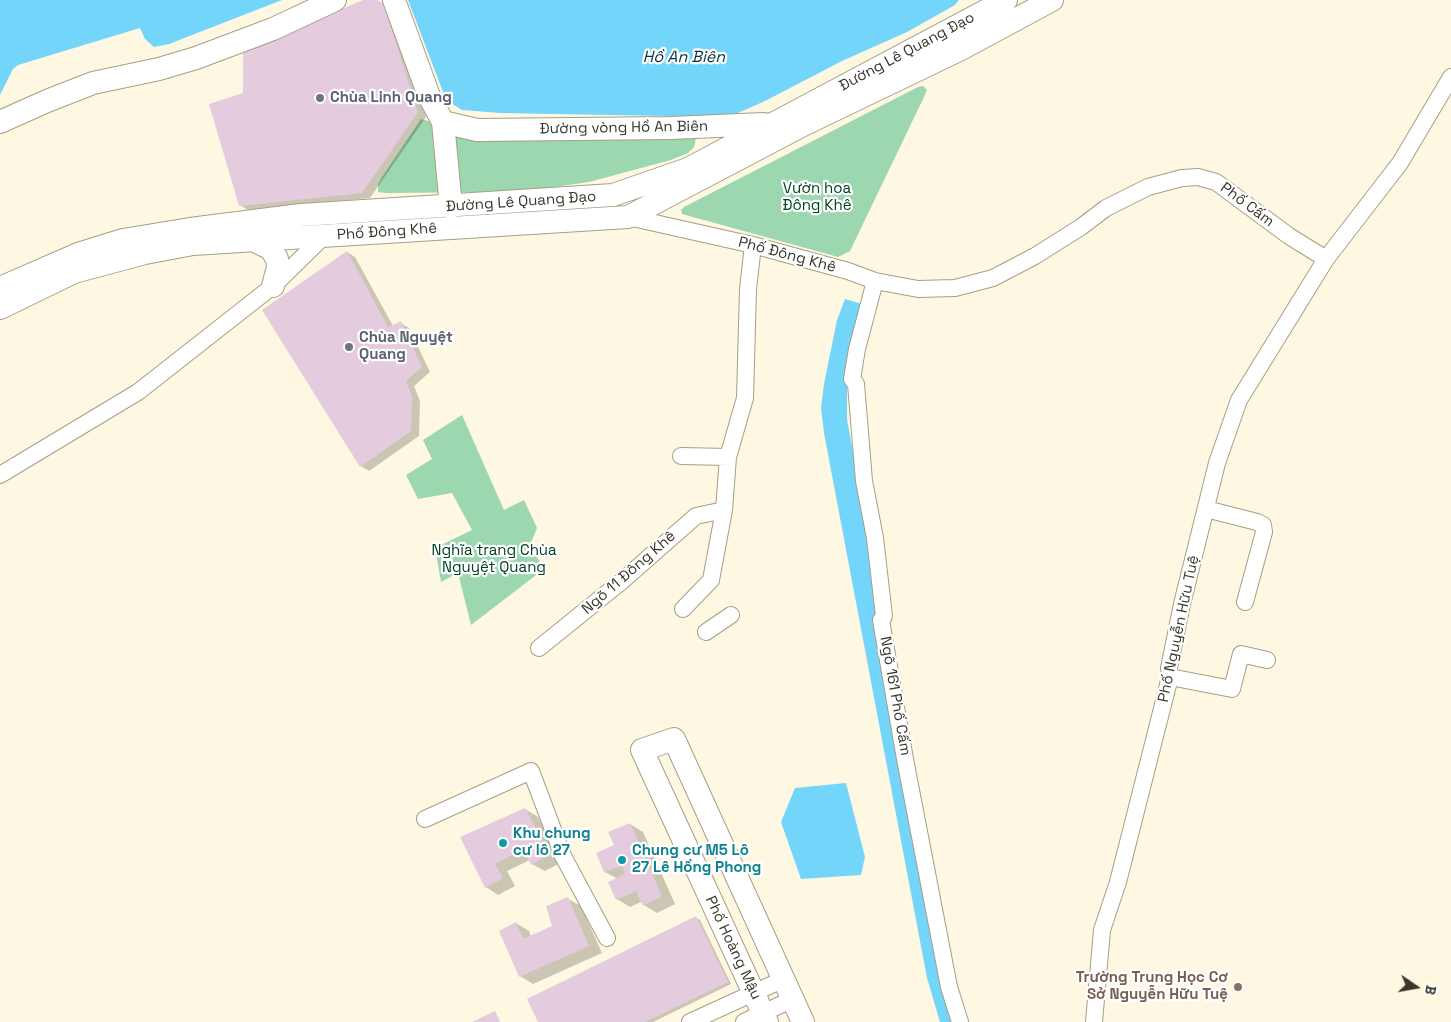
<!DOCTYPE html>
<meta charset="utf-8">
<style>
body{margin:0}
#map{position:relative;width:1451px;height:1022px;overflow:hidden;background:#fef8e2;font-family:"Space Grotesk",sans-serif}
canvas{display:block}
.north{position:absolute;left:1391px;top:962px;width:50px;height:50px;-webkit-text-stroke:4px #fff;paint-order:stroke;rotate:102deg;font-size:14px;font-weight:700;line-height:20px;text-align:center;color:#39372c}
.north::after{content:'';display:block;margin:auto;width:18px;height:22px;background:#39372c;clip-path:polygon(50% 0,100% 100%,50% 72%,0 100%)}
</style>
<div id="map">
<canvas width="1451" height="1022"></canvas>
<div class="north">B</div>
</div>
<script>
const c = document.querySelector('canvas').getContext('2d');
c.lineJoin = 'round';
function fillPath(path, color) { c.fillStyle = color; c.fill(path, 'evenodd'); }
const poly = rows => new Path2D(rows.map(r => 'M' + r).join(''));
function trace(path, color, width, dash) { c.strokeStyle = color; c.lineWidth = width; c.lineCap = dash ? 'butt' : 'round'; c.setLineDash(dash || []); c.stroke(path); }
function drawText(font, color, halo, rows, align = 'center') {
  c.font = font + ' "Space Grotesk",sans-serif'; c.lineWidth = 4.5; c.setLineDash([]); c.textBaseline = 'middle'; c.strokeStyle = halo; c.fillStyle = color; for (const [text, x, y, turn = 0] of rows) {
    c.save(); c.translate(x, y); c.rotate((+turn || 0) * Math.PI / 180); c.textAlign = isNaN(turn) ? turn : align; if (halo) c.strokeText(text, 0, 0); c.fillText(text, 0, 0); c.restore();
  }
}
const green = poly([
 [923,86,927,90,924,97,850,251,838,257,682,214,681,210,684,207,918,87],
 [421,119,432,122,687,133,696,138,695,143,694,147,688,153,671,160,589,182,519,192,385,193,378,192,378,184,382,177],
 [462,415,504,510,524,500,537,528,530,545,544,569,471,625,458,573,441,582,435,548,472,530,452,493,418,499,406,475,432,459,423,440]
]);
const water = poly([
 [0,0,282,0,169,44,154,47,145,39,140,28,18,65,13,69,0,95],
 [408,0,959,0,955,5,907,32,842,61,765,101,738,113,721,117,500,113,462,110,451,103,443,92],
 [845,299,862,304,851,347,847,387,847,419,893,674,964,1022,940,1022,927,978,824,433,821,408,824,384,837,320],
 [846,783,865,857,861,875,801,879,781,822,795,788]
]);
const shadow = poly([
 [366,0,375,0,391,10,426,117,370,198,248,210,240,205,245,94],
 [347,252,355,257,393,326,401,323,409,328,430,372,414,386,420,401,419,436,369,471,361,466,264,310],
 [525,809,538,817,562,862,545,871,532,864,530,860,507,871,515,886,498,895,486,887,462,838],
 [630,824,643,832,675,904,657,913,644,905,641,902,630,907,617,899,618,879,605,872,616,846],
 [568,899,581,906,602,953,533,984,520,976,516,923,529,931,531,937,554,927],
 [696,918,700,920,731,984,653,1022,539,1022]
]);
const building = poly([
 [363,0,377,0,383,3,418,112,362,193,239,206,209,104,243,93,243,51],
 [347,251,388,327,401,321,422,367,406,381,412,396,411,431,360,467,262,310],
 [525,808,550,854,531,865,523,849,495,864,503,878,485,888,460,837],
 [630,823,662,896,643,906,636,891,616,900,608,882,625,874,622,866,604,872,596,853,614,845,608,832],
 [568,897,589,946,519,977,499,931,516,922,523,939,552,926,546,906],
 [696,916,728,982,645,1022,538,1022,527,999],
 [495,1011,500,1022,472,1022]
]);
const street = poly([
 [628,217,753,245,848,271,875,281,918,289,955,288,993,278,1035,256,1081,227,1106,208,1148,187,1182,178,1198,177,1216,182,1289,236,1326,259],
 [875,281,857,349,852,379,856,384,864,481,875,538,884,616,881,620,905,759,949,987,960,1022],
 [681,456,728,457],
 [0,475,138,392,273,286,324,236],
 [1206,509,1257,522,1263,525,1264,532,1245,602],
 [683,609,711,580,724,510,728,457,745,398,748,289,753,245],
 [706,632,731,615],
 [539,648,622,581,696,516,724,510],
 [1170,677,1232,689,1241,654,1267,660],
 [425,819,531,771,563,856,607,938],
 [690,1022,784,979],
 [744,1022,793,999],
 [1094,1022,1102,930,1118,882,1170,677,1169,668,1182,604,1217,463,1239,400,1326,259,1400,163,1451,77]
]);
const secondary = poly([
 [394,0,429,96,443,122,451,207],
 [0,122,47,101,93,83,159,69,196,58,273,29,335,0],
 [443,122,477,130,671,128,764,124],
 [253,240,271,249,277,259,278,267,273,286],
 [0,288,78,254,123,240,190,229,301,215,613,195,688,169,1006,0],
 [0,308,74,272,145,253,193,244,628,217,805,124,961,49,1052,0],
 [767,1022,642,750,674,739,803,1022]
]);
const markers = [
 [320,98,5,"#6b7280"],
 [349,347,5,"#6b7280"],
 [503,843,5,"#0f9aa8"],
 [622,860,5,"#0f9aa8"],
 [1238,987,5,"#8d6e63"]
];
const streetNames = [
 ["Đường Lê Quang Đạo",907,52,-28],
 ["Đường vòng Hồ An Biên",624,128,-1],
 ["Đường Lê Quang Đạo",521,202,-4],
 ["Phố Cấm",1247,205,37],
 ["Phố Đông Khê",387,232,-4],
 ["Phố Đông Khê",787,255,15],
 ["Ngõ 11 Đông Khê",629,573,-41],
 ["Phố Nguyễn Hữu Tuệ",1179,629,-78],
 ["Ngõ 161 Phố Cấm",895,696,80],
 ["Phố Hoàng Mậu",733,948,65]
];
const worshipNames = [
 ["Chùa Linh Quang",330,98],
 ["Chùa Nguyệt",359,338],
 ["Quang",359,355]
];
const parkNames = [
 ["Vườn hoa",817,189],
 ["Đông Khê",817,206],
 ["Nghĩa trang Chùa",494,551],
 ["Nguyệt Quang",494,568]
];
const cultureNames = [
 ["Khu chung",513,834],
 ["cư lô 27",513,851],
 ["Chung cư M5 Lô",632,851],
 ["27 Lê Hồng Phong",632,868]
];
const educationNames = [
 ["Trường Trung Học Cơ",1228,978],
 ["Sở Nguyễn Hữu Tuệ",1228,995]
];
const waterNames = [
 ["Hồ An Biên",684,58]
];
fillPath(green, '#9cd7af');
fillPath(water, '#73d5f9');
fillPath(shadow, '#0003');
fillPath(building, '#e4cbdd');
trace(street, '#a69f86', 18);
trace(secondary, '#a69f86', 24);
trace(street, '#fff', 16);
trace(secondary, '#fff', 22);
for (const [x, y, r, color] of markers) { const dot = new Path2D(); dot.arc(x, y, r, 0, 2 * Math.PI); c.fillStyle = color; c.fill(dot); trace(dot, '#fff', 2); }
drawText('15px', '#39372c', '#fff', streetNames);
drawText('bold 15px', '#5b616d', '#fff', worshipNames, 'left');
drawText('15px', '#004021', '#fff', parkNames);
drawText('bold 15px', '#0d838f', '#fff', cultureNames, 'left');
drawText('bold 15px', '#785e54', '#fff', educationNames, 'right');
drawText('italic 16px', '#053443', '#fff', waterNames);
</script>
